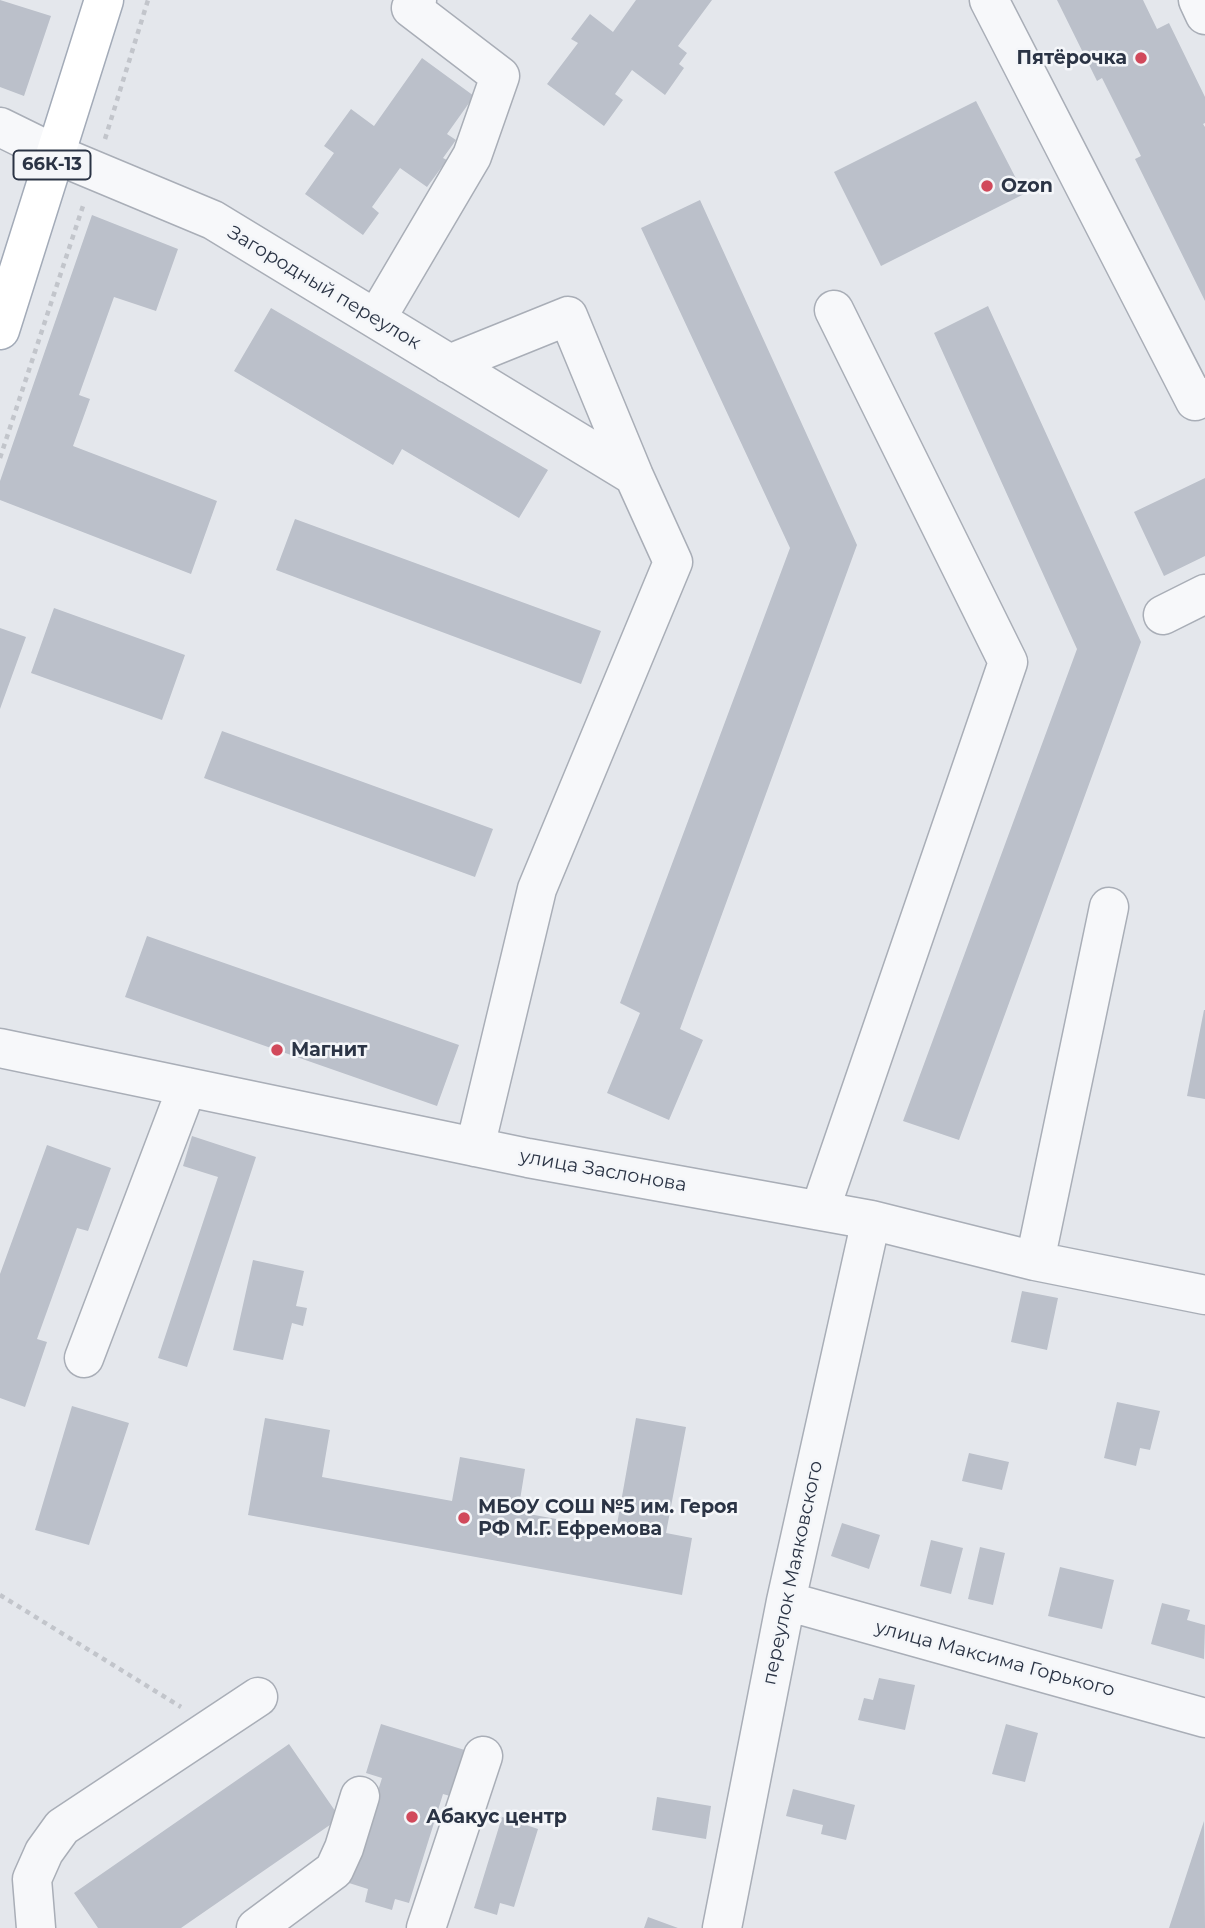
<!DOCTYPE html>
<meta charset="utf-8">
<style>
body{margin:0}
canvas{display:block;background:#e4e7ec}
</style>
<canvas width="1205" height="1928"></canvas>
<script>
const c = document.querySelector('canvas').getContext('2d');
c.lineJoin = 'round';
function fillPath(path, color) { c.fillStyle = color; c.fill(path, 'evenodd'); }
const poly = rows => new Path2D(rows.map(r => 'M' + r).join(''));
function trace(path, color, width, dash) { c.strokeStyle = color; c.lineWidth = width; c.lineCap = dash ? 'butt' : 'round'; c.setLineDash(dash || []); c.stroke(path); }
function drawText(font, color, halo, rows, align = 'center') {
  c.font = font + ' Montserrat,sans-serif'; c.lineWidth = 5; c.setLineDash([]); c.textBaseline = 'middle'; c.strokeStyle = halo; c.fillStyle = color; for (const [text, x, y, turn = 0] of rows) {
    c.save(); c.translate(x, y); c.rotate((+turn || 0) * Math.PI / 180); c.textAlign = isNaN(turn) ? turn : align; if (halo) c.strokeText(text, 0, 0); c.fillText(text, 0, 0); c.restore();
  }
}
const building = poly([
 [0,0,51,16,24,96,0,87],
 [636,0,712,0,678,46,687,53,679,64,684,68,665,95,632,70,615,94,623,100,604,126,547,84,578,43,571,39,590,14,613,32],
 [1057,0,1143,0,1157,29,1169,23,1205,97,1205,123,1203,124,1205,127,1205,301,1135,159,1141,156,1102,78,1097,81],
 [422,58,474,96,447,134,456,140,443,158,447,160,427,187,400,168,372,207,379,213,363,235,305,194,334,153,324,146,351,109,374,126],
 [976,101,1024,194,881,266,834,172],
 [700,200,857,545,680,1029,703,1040,669,1120,607,1093,640,1013,620,1003,790,548,641,228],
 [92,215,178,249,156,311,114,297,79,395,90,399,73,446,217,501,191,574,0,500,0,481],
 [988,306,1141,642,959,1140,903,1121,1077,649,934,333],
 [271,308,548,470,519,518,402,449,393,465,234,371],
 [1205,478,1205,556,1164,576,1134,512],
 [295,519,601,631,581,684,276,570],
 [54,608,185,655,162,720,31,673],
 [0,628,26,637,0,709],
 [222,731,493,829,475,877,204,778],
 [147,936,459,1045,437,1106,125,997],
 [1204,1010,1205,1010,1205,1099,1187,1096],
 [192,1136,256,1157,187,1367,158,1358,218,1177,183,1166],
 [47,1145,111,1168,88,1231,77,1228,37,1339,47,1342,25,1407,0,1398,0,1274],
 [253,1260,304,1271,296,1306,307,1308,303,1326,292,1323,283,1360,233,1350],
 [1022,1291,1058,1298,1047,1350,1011,1342],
 [1117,1402,1160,1411,1150,1450,1140,1448,1136,1466,1104,1458],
 [72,1406,129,1423,89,1545,35,1530],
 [265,1418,330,1430,322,1477,452,1501,460,1457,525,1469,518,1512,616,1530,636,1418,686,1427,666,1533,692,1538,682,1595,248,1515],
 [969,1453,1009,1462,1002,1490,962,1481],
 [842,1523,880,1535,869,1569,831,1556],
 [931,1540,963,1548,951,1594,920,1586],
 [980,1547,1005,1553,993,1605,968,1599],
 [1060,1567,1114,1580,1102,1629,1048,1616],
 [1162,1603,1190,1610,1187,1620,1205,1625,1204,1659,1151,1644],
 [879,1678,915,1685,905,1730,858,1720,864,1698,873,1700],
 [381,1724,471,1752,457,1798,443,1794,409,1903,395,1899,392,1910,365,1902,368,1889,349,1883,382,1778,366,1773],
 [1006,1724,1038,1733,1025,1782,992,1774],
 [289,1744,340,1818,181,1928,98,1928,74,1893],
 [793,1789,855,1805,846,1840,821,1834,823,1825,786,1816],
 [657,1797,711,1806,706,1839,652,1830],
 [502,1817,538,1829,514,1907,500,1903,497,1915,474,1908],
 [1204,1821,1205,1928,1169,1928],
 [648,1917,678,1928,644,1928]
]);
const path = poly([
 [105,139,148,0],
 [0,458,83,206],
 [0,1595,181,1707]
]);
const minor = poly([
 [989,0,1195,401,1205,397],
 [1198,0,1205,15],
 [0,127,55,154,213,220,634,476],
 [376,319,472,156,500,76,411,8,417,0],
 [449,364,568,316,634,476,673,562,537,889,475,1147],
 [1163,615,1205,594],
 [0,1048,528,1158,871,1220,1035,1261,1205,1295],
 [820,1210,1008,662,834,310],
 [1035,1261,1109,907],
 [84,1358,187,1087],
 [786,1601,1205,1718],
 [36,1928,32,1879,44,1852,62,1827,258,1697],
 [256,1928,334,1870,344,1848,360,1796],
 [426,1928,483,1756],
 [722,1928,786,1601,871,1220]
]);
const major = poly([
 [0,330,104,0]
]);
const markers = [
 [1141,58,7,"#d1495b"],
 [987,186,7,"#d1495b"],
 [277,1050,7,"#d1495b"],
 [464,1518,7,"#d1495b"],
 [412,1817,7,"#d1495b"]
];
const shields = [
 [52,165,77]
];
const shieldNames = [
 ["66К-13",52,165]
];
const poiNames = [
 ["Пятёрочка",1127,58,"right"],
 ["Ozon",1001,186],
 ["Магнит",291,1050],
 ["МБОУ СОШ №5 им. Героя",478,1507],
 ["РФ М.Г. Ефремова",478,1529],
 ["Абакус центр",426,1817]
];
const streetNames = [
 ["Загородный переулок",324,288,31],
 ["улица Заслонова",603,1171,10],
 ["переулок Маяковского",793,1573,-78],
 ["улица Максима Горького",995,1659,15]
];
fillPath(building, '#bbc0ca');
trace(minor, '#a9aeb7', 41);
trace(major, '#a3abb8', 41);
trace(path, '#c2c5cb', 4.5, [5, 5]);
trace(minor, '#f7f8fa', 38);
trace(major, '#fff', 38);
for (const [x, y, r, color] of markers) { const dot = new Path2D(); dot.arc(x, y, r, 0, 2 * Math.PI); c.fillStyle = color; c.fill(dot); trace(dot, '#f4f6f9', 2.5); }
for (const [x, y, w] of shields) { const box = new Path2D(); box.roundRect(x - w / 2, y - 14.5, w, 29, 5); c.fillStyle = '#f4f6f9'; c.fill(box); trace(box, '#2b3445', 2); }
drawText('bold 18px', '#2b3445', null, shieldNames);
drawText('bold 19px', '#2b3445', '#f4f6f9', poiNames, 'left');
drawText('19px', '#2b3445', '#f4f6f9', streetNames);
</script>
